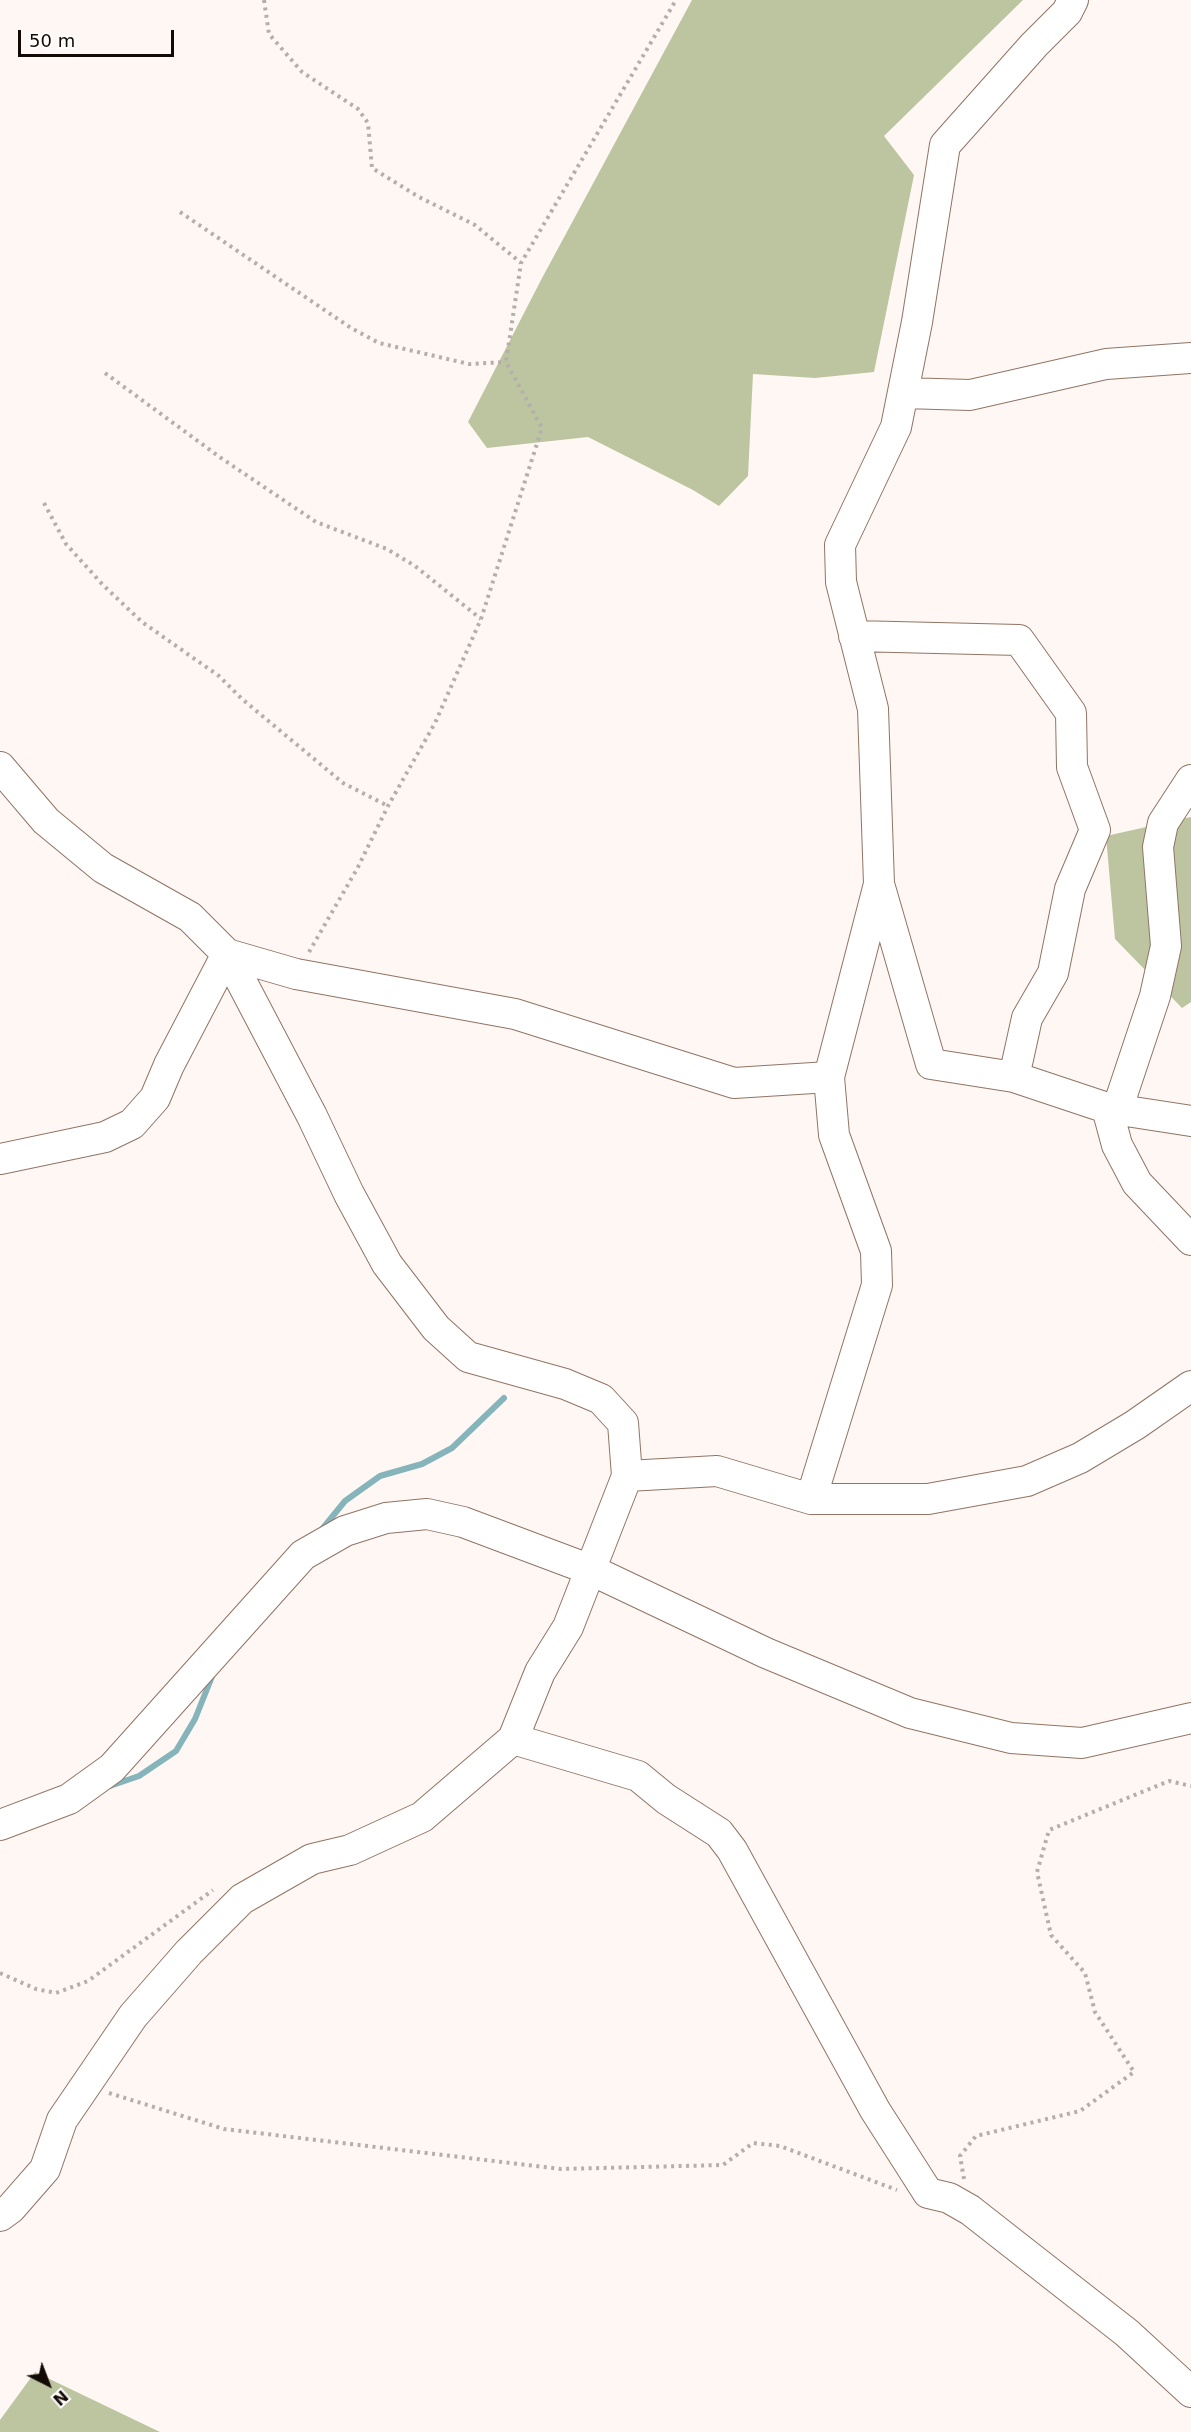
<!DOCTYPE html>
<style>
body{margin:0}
#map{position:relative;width:1191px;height:2432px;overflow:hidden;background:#fef7f4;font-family:"DejaVu Sans",sans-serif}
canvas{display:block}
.north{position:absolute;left:18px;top:2354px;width:60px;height:60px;-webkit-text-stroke:4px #fff;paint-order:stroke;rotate:138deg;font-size:16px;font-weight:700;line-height:24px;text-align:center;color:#140a05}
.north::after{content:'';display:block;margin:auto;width:21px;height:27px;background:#140a05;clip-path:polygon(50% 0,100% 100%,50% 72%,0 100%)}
.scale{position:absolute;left:18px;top:30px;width:156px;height:27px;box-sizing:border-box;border:3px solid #140a05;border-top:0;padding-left:8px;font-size:18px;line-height:21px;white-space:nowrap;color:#140a05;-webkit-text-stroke:4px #fff;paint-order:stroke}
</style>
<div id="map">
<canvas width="1191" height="2432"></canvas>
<div class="north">N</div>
<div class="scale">50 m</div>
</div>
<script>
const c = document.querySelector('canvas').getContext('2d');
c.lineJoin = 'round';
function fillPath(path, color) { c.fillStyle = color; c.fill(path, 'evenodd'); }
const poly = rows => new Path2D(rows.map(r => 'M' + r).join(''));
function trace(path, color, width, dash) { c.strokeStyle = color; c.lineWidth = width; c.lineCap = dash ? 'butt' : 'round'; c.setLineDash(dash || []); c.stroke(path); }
const forest = poly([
 [692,0,1023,0,884,136,914,175,874,372,815,378,753,374,748,476,719,506,693,490,588,437,487,448,468,422,541,280],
 [1191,817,1191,1002,1182,1008,1115,939,1106,836],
 [35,2372,160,2432,0,2432,0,2420]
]);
const stream = poly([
 [323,1528,345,1501,380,1476,422,1464,452,1448,504,1398],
 [107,1787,139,1776,176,1751,195,1719,213,1674]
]);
const path = poly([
 [264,0,269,34,302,72,358,109,368,123,372,168,419,197,475,225,521,263],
 [180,212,351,328,379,343,469,364,506,362],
 [105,373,221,458,316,522,387,549,415,566,481,619],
 [44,503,66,544,103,585,142,622,219,676,242,699,343,783,388,806],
 [309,952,357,869,388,806,435,723,481,619,542,428,506,362,521,263,676,0],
 [0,1973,36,1989,56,1993,88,1981,213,1890],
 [109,2093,224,2129,561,2169,723,2165,753,2143,780,2146,897,2190],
 [964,2179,960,2156,976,2136,1080,2111,1134,2072,1095,2012,1085,1973,1051,1935,1037,1872,1049,1830,1169,1781,1191,1786]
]);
const minor = poly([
 [1073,0,1067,12,1034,45,945,145,917,322,896,427,840,545,841,582,873,709,879,884,931,1064,1014,1077,1107,1108,1117,1145,1137,1183,1191,1240],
 [904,393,970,395,1106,364,1191,358],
 [854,636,1019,640,1071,713,1072,767,1095,830,1070,889,1053,973,1027,1018,1014,1077],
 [0,767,46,821,103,868,190,917,227,954,312,1116,349,1194,387,1264,436,1328,468,1357,565,1384,601,1399,623,1423,627,1476,568,1627,540,1672,513,1739,422,1817,350,1850,312,1859,242,1899,189,1952,133,2016,62,2120,45,2169,11,2208,0,2216],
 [227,954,296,974,515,1014,734,1083,829,1077],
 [1107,1108,1191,1121],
 [1117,1110,1155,996,1166,946,1158,847,1163,823,1191,780],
 [0,1159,105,1137,132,1124,155,1098,169,1065,227,954],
 [627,1476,717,1471,811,1499,928,1499,1027,1481,1080,1458,1135,1425,1191,1386],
 [811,1499,877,1285,876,1251,834,1135,829,1077,879,884],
 [513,1739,638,1776,666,1799,719,1833,732,1850,875,2110,928,2193,949,2198,970,2210,1127,2333,1191,2392],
 [0,1825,69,1799,112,1768,303,1555,345,1531,386,1518,427,1514,463,1522,591,1570,766,1653,910,1713,1011,1738,1082,1743,1191,1718]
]);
fillPath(forest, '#bcc5a0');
trace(stream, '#85b5bb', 6);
trace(minor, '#917464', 32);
trace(path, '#b5aeaa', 4, [3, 4.5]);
trace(minor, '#fff', 30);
</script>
